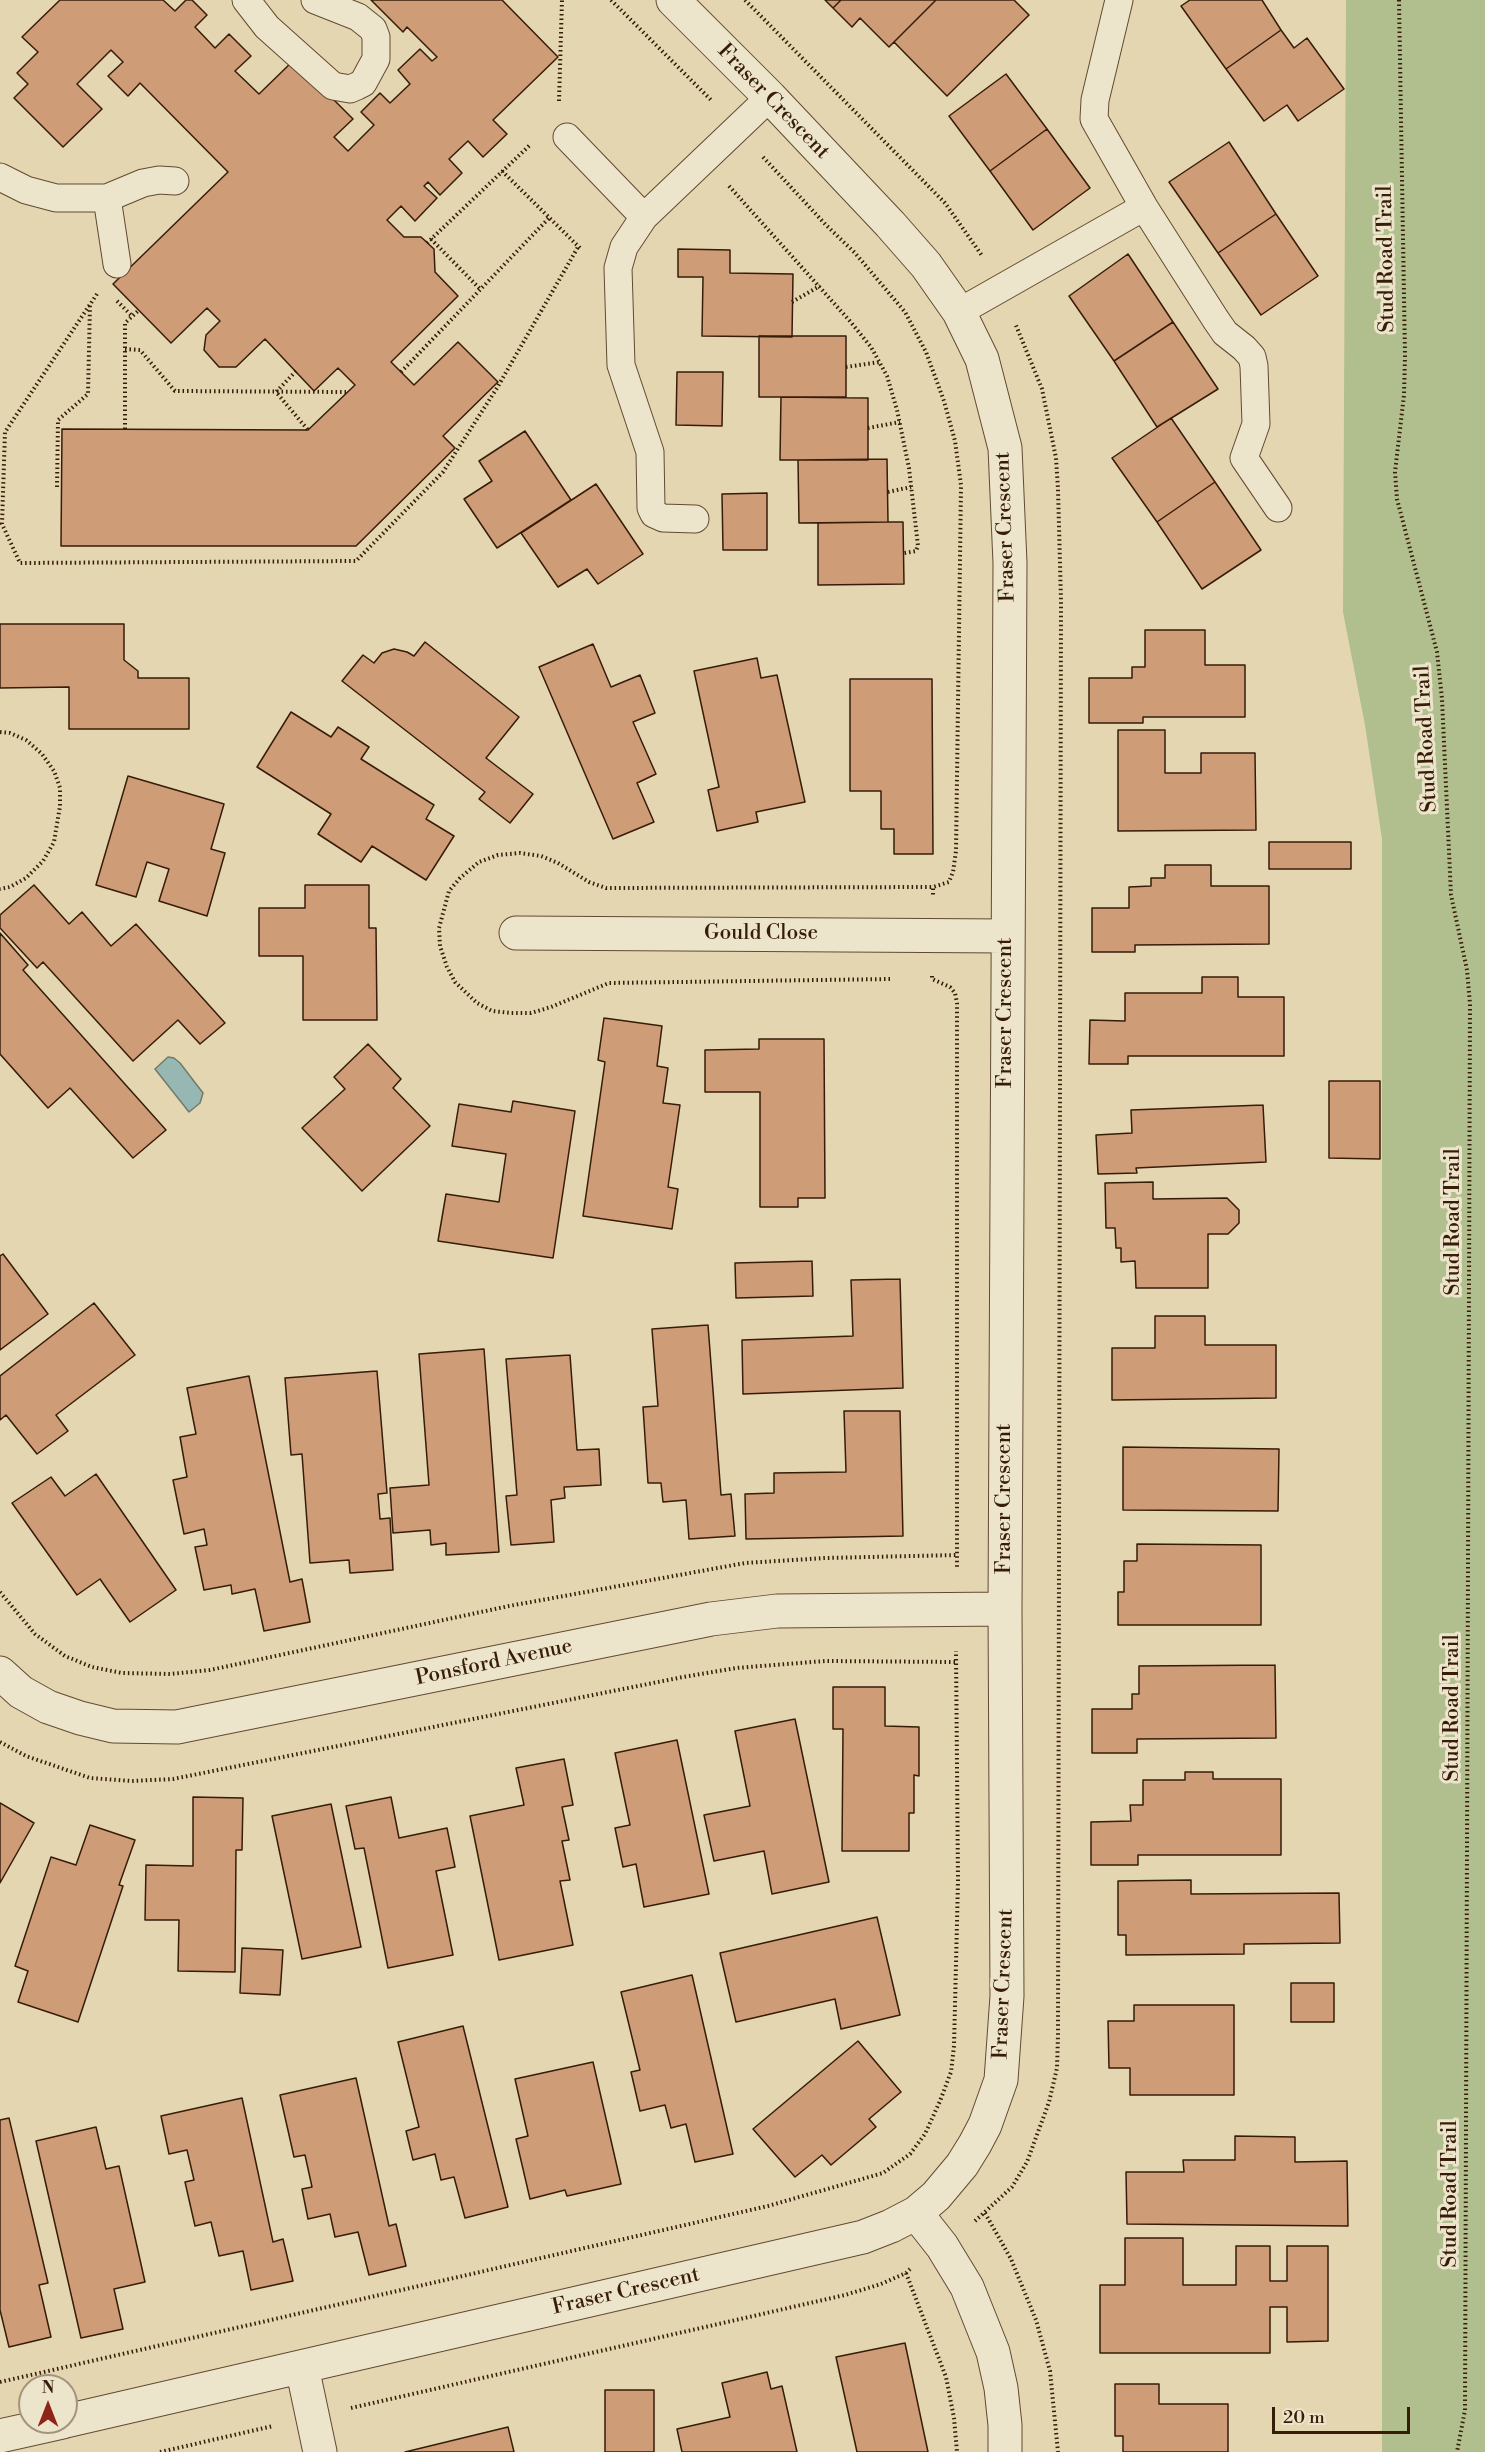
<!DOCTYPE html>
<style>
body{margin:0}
#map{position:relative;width:1485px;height:2452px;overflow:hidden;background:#e4d6b1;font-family:"Libre Bodoni",serif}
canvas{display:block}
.north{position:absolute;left:18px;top:2374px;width:60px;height:60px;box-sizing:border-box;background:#ede4cc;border:2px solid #a4947e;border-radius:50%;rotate:0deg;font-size:16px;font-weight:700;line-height:24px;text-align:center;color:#371c08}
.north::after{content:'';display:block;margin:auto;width:21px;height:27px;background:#8f2418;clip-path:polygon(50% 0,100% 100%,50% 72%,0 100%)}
.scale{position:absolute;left:1272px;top:2407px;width:138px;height:27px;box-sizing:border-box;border:3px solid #371c08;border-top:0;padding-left:8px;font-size:18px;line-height:21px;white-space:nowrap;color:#371c08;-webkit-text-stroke:4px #ede4cc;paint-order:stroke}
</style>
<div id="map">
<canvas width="1485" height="2452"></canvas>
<div class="north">N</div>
<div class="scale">20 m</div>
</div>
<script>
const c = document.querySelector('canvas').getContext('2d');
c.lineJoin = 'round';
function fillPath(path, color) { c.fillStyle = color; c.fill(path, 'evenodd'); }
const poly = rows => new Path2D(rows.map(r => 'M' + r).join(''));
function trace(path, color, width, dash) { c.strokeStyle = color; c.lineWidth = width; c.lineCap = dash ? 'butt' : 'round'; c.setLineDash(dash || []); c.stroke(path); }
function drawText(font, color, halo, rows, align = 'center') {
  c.font = font + ' "Libre Bodoni",serif'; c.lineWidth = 6; c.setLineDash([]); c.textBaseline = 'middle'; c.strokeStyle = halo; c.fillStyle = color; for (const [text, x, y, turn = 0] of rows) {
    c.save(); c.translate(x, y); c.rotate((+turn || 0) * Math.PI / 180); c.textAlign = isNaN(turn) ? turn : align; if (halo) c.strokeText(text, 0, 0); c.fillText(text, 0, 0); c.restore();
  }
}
const green = poly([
 [1346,0,1485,0,1485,2452,1382,2452,1382,839,1365,725,1343,612]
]);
const water = poly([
 [168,1057,174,1058,180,1063,203,1093,200,1103,189,1112,155,1069,168,1057]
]);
const building = poly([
 [60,0,163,0,175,11,186,0,192,0,207,15,195,27,215,48,229,34,251,56,235,71,259,94,294,60,353,119,334,137,348,151,374,125,361,112,380,93,390,103,410,84,398,70,420,49,432,61,437,57,407,27,403,32,371,0,502,0,558,57,493,120,507,134,483,157,468,141,449,159,462,173,440,195,428,182,424,186,437,198,415,221,401,206,387,220,404,237,421,237,434,249,435,272,458,296,391,362,414,385,458,342,498,382,443,436,455,448,356,546,61,546,62,429,308,430,355,385,338,368,314,391,265,339,236,367,219,367,204,350,206,335,220,321,207,308,171,343,113,284,228,172,140,83,128,96,108,76,123,62,111,50,77,84,102,109,63,147,14,98,28,84,17,73,38,52,22,37,60,0],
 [825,0,841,0,833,8,825,0],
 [841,0,936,0,889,47,860,18,852,27,833,8,841,0],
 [936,0,1014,0,1029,15,947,96,894,42,936,0],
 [1190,0,1262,0,1281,30,1226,69,1181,6,1190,0],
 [1281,30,1294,48,1307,38,1344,89,1298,121,1287,105,1264,121,1226,69,1281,30],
 [1006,74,1047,129,990,171,949,116,1006,74],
 [1047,129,1090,188,1033,230,990,171,1047,129],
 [1229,142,1276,214,1218,253,1169,182,1229,142],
 [1276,214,1318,276,1261,315,1218,253,1276,214],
 [678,249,730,250,730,273,793,274,792,337,702,336,703,277,678,277,678,249],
 [1128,254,1173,322,1114,361,1069,296,1128,254],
 [1173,322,1218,389,1157,427,1114,361,1173,322],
 [759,336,846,336,846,397,759,397,759,336],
 [677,372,723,372,722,426,676,425,677,372],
 [781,397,868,398,868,460,780,460,781,397],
 [1171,418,1215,482,1157,522,1112,458,1171,418],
 [525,431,571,500,497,548,464,499,492,481,479,461,525,431],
 [887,459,888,522,799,523,798,460,887,459],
 [1215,482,1261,550,1202,589,1157,522,1215,482],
 [596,484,643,554,598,584,587,569,558,587,521,533,596,484],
 [767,493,767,550,723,550,722,494,767,493],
 [888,522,903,522,904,584,818,585,818,523,888,522],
 [0,624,124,624,124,660,138,671,138,678,189,678,189,729,69,729,69,687,0,688,0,624],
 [1145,630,1205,630,1205,665,1245,665,1245,717,1143,717,1143,723,1089,723,1089,678,1132,678,1132,667,1145,667,1145,630],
 [425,642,519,717,486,758,533,794,510,823,479,799,485,792,342,681,363,655,374,663,382,653,394,649,407,652,414,656,425,642],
 [593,644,611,687,640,675,655,713,633,722,656,774,637,783,654,822,613,839,539,667,593,644],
 [757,658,761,678,777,675,805,802,756,812,758,822,717,831,708,790,719,787,694,671,757,658],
 [850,679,932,679,933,854,894,854,894,829,881,829,881,791,850,791,850,679],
 [291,712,331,737,338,727,369,747,361,759,434,805,426,819,454,836,426,880,372,846,361,862,318,834,331,814,257,767,291,712],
 [1118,730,1165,730,1165,773,1201,773,1201,753,1255,753,1256,830,1118,831,1118,730],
 [128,776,224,804,211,849,225,853,207,916,159,901,169,869,147,862,136,897,96,885,128,776],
 [1269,842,1351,842,1351,869,1269,869,1269,842],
 [1165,865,1211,865,1211,886,1269,886,1269,944,1135,945,1135,952,1092,952,1092,908,1129,908,1129,887,1151,886,1151,878,1165,878,1165,865],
 [34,885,69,924,82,912,111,946,136,924,225,1023,200,1044,178,1020,133,1061,43,962,37,968,0,928,0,915,34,885],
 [305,885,369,885,369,928,376,928,377,1020,303,1020,303,956,259,956,259,908,305,908,305,885],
 [0,933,28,965,23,970,166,1130,133,1158,70,1088,48,1108,0,1054,0,933],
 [1202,977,1238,977,1238,997,1284,997,1284,1056,1128,1056,1128,1064,1089,1064,1090,1020,1125,1021,1125,993,1202,993,1202,977],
 [604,1018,662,1026,657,1066,668,1068,663,1103,680,1105,668,1187,678,1189,672,1229,583,1216,605,1062,598,1060,604,1018],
 [759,1039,824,1039,825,1198,798,1198,798,1207,760,1207,760,1092,705,1092,705,1050,759,1049,759,1039],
 [368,1044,401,1079,393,1088,430,1126,362,1191,302,1128,345,1089,334,1077,368,1044],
 [1329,1081,1380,1081,1380,1159,1329,1158,1329,1081],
 [513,1101,575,1111,553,1258,438,1241,446,1194,499,1202,506,1154,452,1146,459,1104,511,1112,513,1101],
 [1263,1105,1266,1162,1136,1168,1137,1173,1098,1174,1096,1135,1132,1133,1131,1110,1263,1105],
 [1153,1182,1153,1199,1227,1198,1239,1210,1239,1223,1228,1234,1208,1234,1208,1288,1136,1288,1135,1261,1121,1262,1121,1248,1116,1248,1115,1228,1106,1228,1105,1183,1153,1182],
 [3,1254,48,1314,0,1350,0,1256,3,1254],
 [812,1261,813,1296,736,1298,735,1263,812,1261],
 [900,1279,903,1388,743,1394,742,1340,853,1336,851,1280,900,1279],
 [94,1303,135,1355,56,1415,68,1431,37,1454,6,1415,0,1420,0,1376,94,1303],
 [1155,1316,1205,1316,1205,1345,1276,1345,1276,1398,1112,1400,1112,1348,1155,1348,1155,1316],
 [708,1325,721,1495,731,1494,735,1536,689,1539,686,1500,663,1502,661,1483,648,1483,643,1407,658,1406,652,1329,708,1325],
 [484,1349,499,1552,446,1555,446,1543,431,1545,430,1530,393,1533,390,1488,429,1485,419,1354,484,1349],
 [570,1355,577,1450,599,1449,601,1485,564,1487,565,1498,551,1500,554,1542,511,1545,506,1496,517,1495,506,1359,570,1355],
 [377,1371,387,1493,378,1494,380,1519,390,1518,393,1570,350,1573,349,1560,310,1563,302,1454,291,1455,285,1378,377,1371],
 [249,1376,290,1582,302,1579,310,1622,264,1631,255,1589,232,1594,231,1585,204,1590,195,1547,207,1545,204,1529,184,1534,173,1480,187,1477,180,1437,196,1434,187,1388,249,1376],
 [844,1411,900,1411,903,1536,746,1539,745,1494,774,1493,774,1473,846,1472,844,1411],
 [1123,1447,1279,1449,1278,1511,1123,1510,1123,1447],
 [96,1474,176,1590,130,1622,100,1579,77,1595,12,1503,51,1477,65,1496,96,1474],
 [1137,1544,1261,1545,1261,1625,1118,1625,1118,1592,1124,1592,1124,1561,1137,1561,1137,1544],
 [1275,1665,1276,1738,1137,1739,1137,1753,1092,1753,1092,1709,1132,1709,1132,1694,1139,1694,1139,1666,1275,1665],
 [833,1687,885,1687,885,1726,919,1727,919,1776,914,1775,914,1813,909,1813,909,1851,842,1851,843,1729,833,1729,833,1687],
 [795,1719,829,1882,772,1894,764,1851,714,1861,704,1815,750,1806,735,1731,795,1719],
 [677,1740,709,1894,644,1907,636,1864,623,1867,615,1828,630,1825,615,1753,677,1740],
 [564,1759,573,1805,562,1807,569,1840,562,1841,570,1880,560,1881,573,1945,499,1960,470,1816,524,1805,516,1768,564,1759],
 [1185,1772,1213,1772,1213,1779,1281,1779,1281,1855,1138,1855,1138,1865,1091,1865,1091,1822,1131,1821,1130,1805,1143,1805,1143,1780,1185,1780,1185,1772],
 [193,1797,243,1798,242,1850,236,1850,235,1972,178,1971,179,1920,145,1920,146,1865,193,1866,193,1797],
 [391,1797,399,1838,447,1828,455,1867,436,1871,453,1955,388,1968,364,1848,355,1849,346,1806,391,1797],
 [0,1803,34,1823,0,1883,0,1803],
 [331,1804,361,1947,302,1959,272,1816,331,1804],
 [90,1825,135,1840,119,1885,123,1886,78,2022,18,2002,28,1971,15,1966,51,1857,76,1865,90,1825],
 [1191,1880,1191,1894,1339,1893,1340,1943,1244,1944,1244,1954,1126,1955,1126,1935,1118,1935,1118,1881,1191,1880],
 [877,1917,900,2015,841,2029,835,1999,736,2022,720,1953,877,1917],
 [242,1948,283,1950,280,1995,240,1993,242,1948],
 [692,1975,733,2154,695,2162,686,2124,671,2128,665,2105,640,2111,631,2072,640,2070,621,1992,692,1975],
 [1291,1983,1334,1983,1334,2022,1291,2022,1291,1983],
 [1134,2005,1234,2005,1234,2095,1130,2095,1130,2068,1109,2068,1108,2021,1134,2021,1134,2005],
 [463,2026,508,2207,465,2218,454,2177,441,2180,435,2154,413,2160,406,2131,419,2127,398,2042,463,2026],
 [858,2041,901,2092,869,2119,876,2127,831,2165,822,2155,795,2177,753,2129,858,2041],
 [593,2062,621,2184,567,2196,565,2190,530,2199,516,2139,528,2136,515,2079,593,2062],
 [356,2078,389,2226,396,2224,406,2266,369,2275,358,2232,335,2237,330,2214,308,2219,302,2189,312,2187,305,2155,294,2157,280,2095,356,2078],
 [242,2098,273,2242,283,2239,293,2281,251,2290,243,2251,219,2256,211,2222,195,2226,185,2182,194,2180,187,2150,169,2154,161,2116,242,2098],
 [9,2118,48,2283,39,2285,51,2337,9,2347,0,2310,0,2120,9,2118],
 [96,2127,106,2169,119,2166,145,2282,114,2289,123,2329,81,2338,36,2141,96,2127],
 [1235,2136,1295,2137,1295,2162,1347,2161,1348,2226,1127,2224,1126,2172,1184,2172,1183,2160,1235,2160,1235,2136],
 [1125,2238,1183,2238,1183,2285,1236,2285,1236,2246,1270,2246,1270,2281,1287,2281,1287,2246,1328,2246,1328,2341,1287,2342,1287,2307,1270,2307,1270,2353,1100,2353,1100,2285,1125,2285,1125,2238],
 [905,2343,928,2452,857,2452,836,2357,905,2343],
 [767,2372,771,2389,782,2386,797,2452,682,2452,677,2429,730,2417,722,2383,767,2372],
 [1115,2384,1159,2384,1159,2404,1228,2404,1228,2452,1123,2452,1123,2436,1115,2436,1115,2384],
 [605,2390,654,2390,654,2452,605,2452,605,2390],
 [508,2427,514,2452,405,2452,508,2427]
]);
const path = poly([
 [611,0,712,101],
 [745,0,945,203,983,257],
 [1399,0,1405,356,1404,395,1395,472,1397,499,1437,652,1442,699,1451,895,1467,970,1470,1004,1465,2410,1457,2452],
 [559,101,562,0],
 [763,157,826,225,855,253,905,312,926,352,944,401,955,441,961,485,956,851,953,872,949,882,933,887,933,896],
 [502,171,580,248],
 [729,186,849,320,871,347,887,376,897,410,909,468,918,546,916,551,904,553],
 [431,239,481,290],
 [427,243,530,145],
 [97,294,5,432,2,524,20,563,356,561,443,472,497,388,578,247],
 [117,301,132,316],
 [792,302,820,286],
 [125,349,140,350,175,391,346,392],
 [846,367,880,362],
 [296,371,276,392,308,430],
 [401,372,549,218],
 [868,428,900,422],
 [125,429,125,323,139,310],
 [57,487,58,420,88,394,90,304],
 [888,492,911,487],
 [0,732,10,733,26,740,42,754,54,771,60,788,60,806,54,842,43,861,26,878,10,887,0,889],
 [932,976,932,979,950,987,955,993,957,1003,957,1568],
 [890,979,609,983,551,1007,531,1013,511,1013,492,1011,477,1003,455,982,447,967,440,946,439,928,449,891,460,878,479,862,498,855,520,853,541,856,558,863,589,882,606,888,933,887],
 [0,1592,35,1634,65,1656,92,1667,122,1673,170,1674,210,1670,509,1606,745,1563,825,1558,957,1555],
 [0,1742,26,1756,90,1778,132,1781,173,1779,683,1677,736,1668,825,1661,956,1662],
 [985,2213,1011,2259,1036,2320,1050,2371,1058,2452],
 [975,2221,1012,2187,1027,2162,1049,2102,1057,2068,1058,2035,1061,601,1058,489,1056,458,1042,389,1015,323],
 [906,2273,946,2377,954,2418,957,2452],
 [0,2382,768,2206,883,2173,910,2154,925,2134,940,2101,951,2072,954,2046,958,1881,956,1651],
 [351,2408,845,2295,881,2284,906,2273,910,2269],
 [160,2452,273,2426]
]);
const lane = poly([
 [246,0,267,27,333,86,350,89,357,86,363,83,376,59,376,37,373,29,358,17,315,0],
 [1119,0,1095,100,1094,119,1144,207,1216,320,1225,333,1244,348,1252,357,1254,366,1256,424,1244,458,1278,508],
 [567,137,644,217],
 [0,177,26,190,56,198,107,198],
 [117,264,107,198,143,183,159,180,175,181],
 [959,312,1144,207],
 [695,519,663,518,654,514,651,508,650,452,621,365,618,268,624,247,644,217,770,97]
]);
const street = poly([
 [516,933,1007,936],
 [0,1673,21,1692,48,1707,80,1718,113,1726,177,1727,711,1619,777,1611,1005,1609],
 [916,2213,942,2246,967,2287,993,2352,1001,2388,1005,2425,1005,2452],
 [302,2367,320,2452],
 [66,2421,863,2237,891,2226,916,2213,936,2196,962,2165,975,2144,985,2125,1001,2080,1007,1996,1005,1609,1010,563,1005,448,982,359,959,312,926,265,890,224,770,97,673,0],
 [0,2436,63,2422]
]);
const streetNames = [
 ["Fraser Crescent",773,102,46],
 ["Stud Road Trail",1387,259,-91],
 ["Fraser Crescent",1006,527,-92],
 ["Stud Road Trail",1427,739,-93],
 ["Gould Close",761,934],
 ["Fraser Crescent",1006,1013,-90],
 ["Stud Road Trail",1454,1222,-90],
 ["Fraser Crescent",1005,1499,-90],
 ["Ponsford Avenue",494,1663,-12],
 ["Stud Road Trail",1453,1708,-90],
 ["Fraser Crescent",1004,1984,-88],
 ["Stud Road Trail",1451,2194,-90],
 ["Fraser Crescent",626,2292,-13]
];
fillPath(green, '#b1be8d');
fillPath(water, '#97b8b2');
trace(water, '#717a6e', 1.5);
fillPath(building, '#cf9c78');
trace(building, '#371c08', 1.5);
trace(lane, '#624a32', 29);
trace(street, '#624a32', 35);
trace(path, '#371c08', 4, [1.5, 3]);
trace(lane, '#ede4cc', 27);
trace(street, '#ede4cc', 33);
drawText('21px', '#371c08', '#ede4cc', streetNames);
</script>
